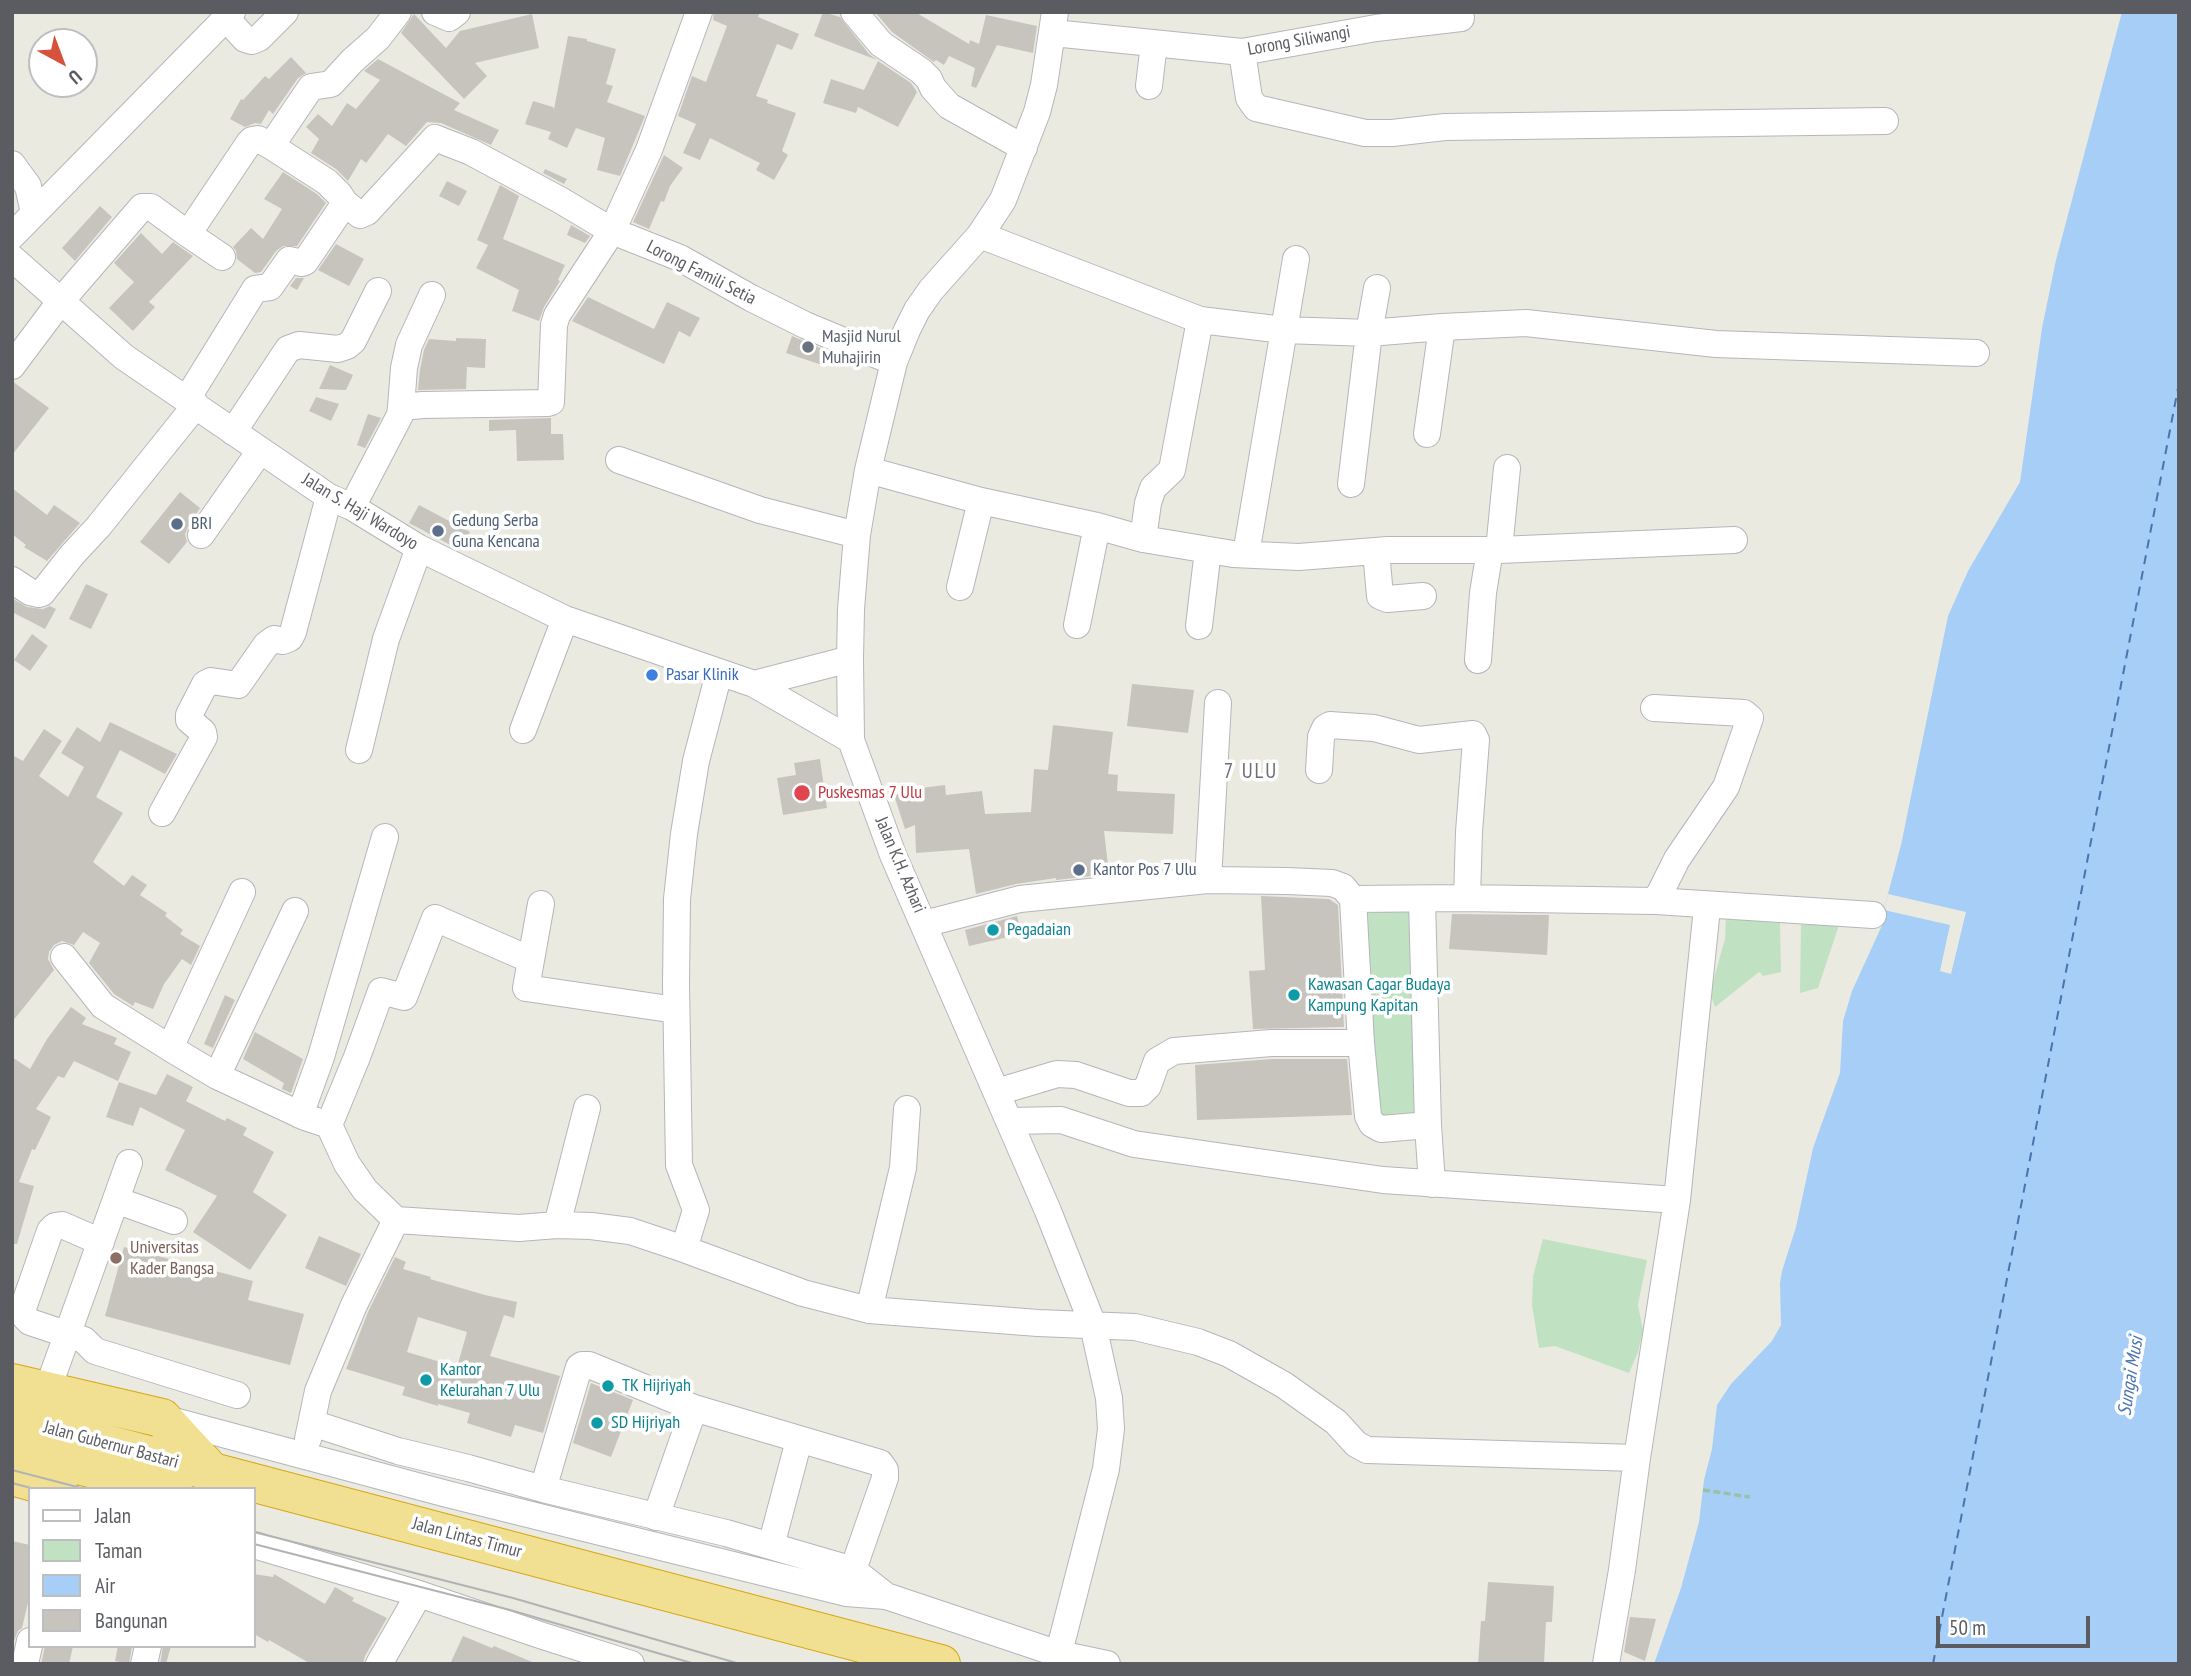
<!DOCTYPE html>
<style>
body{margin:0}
#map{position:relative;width:2191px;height:1676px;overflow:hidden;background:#ebeae1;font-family:"PT Sans Narrow",sans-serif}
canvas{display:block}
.frame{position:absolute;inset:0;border:14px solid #5a5c61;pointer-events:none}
.legend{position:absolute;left:28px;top:1487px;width:228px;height:161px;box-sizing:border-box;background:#fff;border:2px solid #bdbec0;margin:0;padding:9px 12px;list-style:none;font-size:21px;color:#5a5c61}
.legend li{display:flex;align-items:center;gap:14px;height:35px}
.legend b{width:35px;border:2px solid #bdbec0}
.north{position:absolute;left:28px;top:28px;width:70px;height:70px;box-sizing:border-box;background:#fff;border:2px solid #bdbec0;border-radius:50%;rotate:139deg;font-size:19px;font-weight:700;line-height:28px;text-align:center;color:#5a5c61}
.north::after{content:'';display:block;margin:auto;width:24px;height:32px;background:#d7523b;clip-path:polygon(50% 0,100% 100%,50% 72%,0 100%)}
.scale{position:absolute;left:1936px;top:1616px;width:154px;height:32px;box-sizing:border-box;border:4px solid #5a5c61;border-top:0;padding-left:9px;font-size:21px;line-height:24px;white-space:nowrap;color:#5a5c61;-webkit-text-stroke:5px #fff;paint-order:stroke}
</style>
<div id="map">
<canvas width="2191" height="1676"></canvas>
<div class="frame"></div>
<ul class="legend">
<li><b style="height:9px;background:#fff"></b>Jalan</li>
<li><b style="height:19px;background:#c0e1c2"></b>Taman</li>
<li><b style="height:19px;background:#a6cef6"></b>Air</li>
<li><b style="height:19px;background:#c7c4be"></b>Bangunan</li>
</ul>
<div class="north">U</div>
<div class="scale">50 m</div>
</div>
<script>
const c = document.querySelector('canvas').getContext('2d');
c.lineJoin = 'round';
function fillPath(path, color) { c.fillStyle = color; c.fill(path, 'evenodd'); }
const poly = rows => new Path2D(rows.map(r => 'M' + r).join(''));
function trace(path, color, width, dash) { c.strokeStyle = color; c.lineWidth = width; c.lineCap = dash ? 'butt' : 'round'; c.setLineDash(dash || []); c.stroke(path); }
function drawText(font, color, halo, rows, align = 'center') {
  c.font = font + ' "PT Sans Narrow",sans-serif'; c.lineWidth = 7; c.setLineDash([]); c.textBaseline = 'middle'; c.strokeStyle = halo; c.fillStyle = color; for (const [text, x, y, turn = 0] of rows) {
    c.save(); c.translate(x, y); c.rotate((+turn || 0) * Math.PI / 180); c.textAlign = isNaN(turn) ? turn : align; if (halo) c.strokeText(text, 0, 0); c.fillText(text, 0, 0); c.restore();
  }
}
const green = poly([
 [1410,909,1419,1116,1377,1118,1361,914],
 [1726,918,1780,923,1781,972,1763,976,1759,972,1715,1007,1711,996,1711,989,1725,939],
 [1840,922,1818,988,1800,993,1801,925],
 [1543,1239,1647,1260,1638,1305,1643,1331,1638,1352,1629,1373,1555,1346,1539,1348,1532,1305,1533,1276]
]);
const water = poly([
 [2122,12,2179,12,2179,1664,1654,1664,1681,1588,1699,1522,1704,1480,1712,1449,1717,1405,1731,1384,1772,1341,1781,1325,1780,1283,1782,1271,1796,1227,1813,1148,1840,1073,1843,1021,1852,991,1884,921,1884,909,1901,845,1948,616,1968,571,2020,482,2042,328,2056,260]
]);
const pier = poly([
 [1888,894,1966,912,1951,974,1940,971,1950,925,1884,910]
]);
const ferry = poly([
 [1933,1664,2179,383]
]);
const building = poly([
 [714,12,760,12,758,17,799,34,792,50,777,44,756,96,768,100,767,103,796,113,782,151,788,155,774,180,756,170,760,163,710,138,700,160,683,153,696,124,678,116,692,76,706,82,727,26,713,20],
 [823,12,840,17,869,54,877,60,814,36],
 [875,12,915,12,969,44,970,40,979,44,986,15,1037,26,1033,53,997,45,976,88,971,86,975,68,949,56,944,65,936,60,934,62,892,32],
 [414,14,446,48,460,31,532,14,539,48,475,63,487,76,464,99,401,33],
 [568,36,587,39,587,41,616,49,606,84,613,86,607,102,645,116,620,176,597,170,605,138,576,128,567,148,548,139,551,132,525,124,533,101,553,107,554,109],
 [291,57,306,73,298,78,273,114,269,110,261,124,255,123,245,127,230,119,241,99,243,100,265,76,269,79],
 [378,59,460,103,454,110,499,130,491,145,441,123,427,122,406,146,388,134,366,163,361,159,348,181,336,169,311,153,319,139,306,127,318,114,332,126,347,103,356,109,380,80,364,71],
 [878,61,911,83,917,92,898,127,858,107,856,113,823,103,831,79,864,90],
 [664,155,683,168,670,186,664,202,661,201,649,229,633,222],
 [545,169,567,179,564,184,543,173],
 [283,172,317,194,326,203,297,246,283,246,276,251,261,272,255,273,237,259,236,251,233,247,251,228,263,239,282,209,264,199],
 [447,181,467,191,459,206,439,196],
 [500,185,519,196,503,239,565,265,558,280,560,281,544,307,539,321,512,311,519,290,476,268,488,245,477,240],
 [100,206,112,217,75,261,62,248],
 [571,225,590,236,585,243,567,235],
 [141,233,162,254,173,242,193,256,149,302,155,307,133,331,109,308,134,282,114,263],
 [336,244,364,259,349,286,318,270],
 [296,278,304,278,297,290,290,286],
 [588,297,654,329,667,302,700,318,690,337,679,331,664,364,572,321],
 [792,336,827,351,822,365,786,353],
 [456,338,486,339,485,368,467,367,466,389,418,390,420,370,424,350,429,339,456,341],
 [330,365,353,375,346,390,319,389],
 [12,381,49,408,12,455],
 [316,397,339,404,331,421,309,411],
 [368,414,381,418,365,448,357,445],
 [551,418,551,434,563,434,564,460,517,461,516,430,489,431,489,420],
 [12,488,47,515,54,505,80,523,47,561,24,547,26,545,12,534],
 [180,492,200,508,188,527,185,534,187,542,169,564,140,542],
 [419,505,470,532,460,550,409,523],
 [86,584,108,594,91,629,69,619],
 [13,599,27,607,43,609,50,606,56,609,45,629,12,612],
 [32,634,48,646,30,671,14,660],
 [1132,684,1194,690,1188,733,1127,726],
 [110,722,177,754,165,774,120,750,96,797,123,813,93,862,124,886,132,875,147,885,140,895,167,913,165,916,183,930,180,934,200,946,191,965,182,959,164,984,153,1009,135,1002,133,1006,114,994,89,963,100,943,83,932,74,945,62,941,54,945,49,952,48,959,54,970,12,1022,12,755,23,761,44,729,62,741,39,776,68,797,84,767,61,753,77,727,100,742],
 [1053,725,1113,732,1108,774,1118,775,1117,791,1175,794,1173,834,1104,831,1109,874,1056,880,1056,878,1016,884,976,894,969,849,916,853,915,825,905,829,894,795,913,789,945,785,946,795,982,791,985,814,1031,812,1034,769,1048,770],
 [820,759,827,808,783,815,777,778,796,775,794,763],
 [1261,896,1329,899,1338,905,1344,1027,1253,1029,1249,971,1265,970],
 [1452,914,1549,915,1547,955,1449,949],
 [1017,916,1022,934,969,946,965,930],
 [225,995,235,1000,213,1048,204,1044],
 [71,1007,86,1018,82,1024,117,1038,114,1044,131,1052,118,1081,74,1061,64,1078,58,1076,36,1109,51,1117,35,1150,32,1149,19,1182,34,1186,17,1244,12,1244,12,1057,30,1069,47,1039],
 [255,1032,303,1059,291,1093,282,1089,284,1083,243,1059],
 [1272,1059,1347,1059,1352,1115,1197,1120,1195,1065],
 [167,1074,193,1087,186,1101,225,1121,227,1118,247,1128,243,1135,274,1152,253,1192,287,1215,250,1270,193,1232,217,1196,165,1170,185,1130,140,1107,133,1126,106,1117,119,1082,156,1095],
 [319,1236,361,1254,346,1286,305,1268],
 [124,1247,253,1281,248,1300,304,1314,290,1365,105,1316],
 [395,1257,406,1262,403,1269,431,1277,430,1279,485,1295,517,1302,514,1318,504,1315,490,1356,560,1376,543,1433,515,1425,511,1437,467,1423,470,1413,438,1404,438,1406,402,1395,405,1387,346,1369,368,1312],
 [418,1317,467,1332,457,1367,407,1352],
 [591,1383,633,1400,611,1457,573,1443],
 [12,1541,30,1545,30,1594,22,1628,18,1631,14,1641,12,1641],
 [254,1574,273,1577,274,1574,325,1604,335,1587,354,1598,352,1601,387,1618,365,1656,363,1664,311,1664,269,1640,268,1642,254,1634],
 [1488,1582,1554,1586,1552,1622,1546,1622,1544,1664,1478,1664,1481,1621,1485,1621],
 [1630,1617,1656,1619,1645,1661,1624,1652],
 [463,1636,492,1648,494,1646,537,1664,450,1664],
 [45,1646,73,1646,69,1664,41,1664],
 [118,1646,132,1646,129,1664,115,1661],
 [163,1646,171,1646,166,1664,160,1664]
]);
const path = poly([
 [1703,1490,1750,1497]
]);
const minor = poly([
 [435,12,449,18,457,12],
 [854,12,881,44,921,71,929,79,933,88,949,106,1024,148],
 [1055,12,1044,85,1037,112,1003,200,980,235,931,290,917,310,907,330,894,362,868,470,857,535,851,609,850,659,851,740,893,855,1048,1211,1093,1325,1109,1398,1111,1429,1106,1469,1056,1664],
 [226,18,245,39,252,41,259,38,285,12],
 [1053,33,1242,52,1376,28,1461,18],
 [1242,52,1249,98,1256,108,1365,133,1392,133,1445,127,1885,121],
 [1149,86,1154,43],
 [12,164,28,186,34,213],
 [345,203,339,194,327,182,271,146,311,87,331,84,352,61,378,38,398,12],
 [188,234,222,257],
 [980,235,1200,320,1284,330,1369,333,1442,327,1427,434],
 [12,236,232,12],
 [12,258,124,357,329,497,352,507,419,548,565,619,754,684,851,740],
 [1442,327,1526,323,1716,344,1976,353],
 [12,366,60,302,142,207,151,207,188,234,249,143,252,140,258,139,271,146],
 [187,399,255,289,270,287,289,260,302,263,305,262,345,203,360,215,367,212,435,138,471,152,560,200,612,231,680,258,751,298,805,325,894,362],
 [401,407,404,368,409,345,432,295],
 [233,432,288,349,299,345,338,349,347,346,353,341,378,291],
 [619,460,760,510,857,535],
 [868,470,981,501,1097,526,1143,539,1233,554,1299,557,1388,550,1499,550,1734,540],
 [1351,484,1369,333,1377,288],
 [352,507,400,415,401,407,423,405,548,403,551,402,554,325,557,315,612,231,649,150,699,12],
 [201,535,260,451],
 [1143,539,1148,503,1153,488,1172,470,1200,320],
 [1499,550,1507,468],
 [1376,551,1380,596,1387,599,1423,596],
 [1246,554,1296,259],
 [12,580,30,592,39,594,42,593,72,555,98,527,196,405],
 [960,587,981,501],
 [1077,625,1097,526],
 [1199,626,1208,550],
 [1478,660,1483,593,1490,550],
 [754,684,850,659],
 [1654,708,1744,713,1750,718,1726,787,1677,859,1656,901],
 [523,730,565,619],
 [359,750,386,639,419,548],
 [1319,770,1321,737,1325,728,1330,725,1374,728,1419,740,1473,734,1476,740,1469,832,1467,898],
 [162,813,204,737,203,732,189,720,189,715,205,684,211,681,238,685,266,645,274,639,283,641,290,638,293,632,329,497],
 [1208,880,1218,703],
 [242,892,170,1048,217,1076,305,1117,329,1125],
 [1353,899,1461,898,1656,901,1873,915],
 [1422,900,1428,1125,1432,1184],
 [541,904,526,988,676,1010],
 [924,924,1020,899,1208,880,1287,881,1332,883,1343,887,1353,899,1361,1043,1368,1116,1372,1124,1381,1129,1428,1125],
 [64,957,103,1006,170,1048],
 [531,960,435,918,404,997,381,991,357,1057,329,1125,347,1164,365,1190,396,1220,519,1228,557,1225,591,1226,630,1231,684,1249,696,1210,679,1165,676,984,677,899,684,834,696,761,719,673],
 [217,1076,295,911],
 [997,1092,1057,1074,1076,1075,1129,1093,1141,1093,1148,1086,1157,1061,1174,1051,1271,1043,1361,1043],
 [300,1115,321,1057,385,837],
 [1010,1121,1061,1120,1134,1144,1383,1180,1677,1200],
 [116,1200,174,1221],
 [557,1225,587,1108],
 [101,1242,62,1225,55,1226,50,1231,22,1311,25,1317,30,1322,84,1340,95,1351,237,1395],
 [684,1249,803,1293,869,1310,1038,1323,1135,1327,1198,1342,1229,1354,1284,1385,1336,1422,1356,1444,1367,1450,1637,1458],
 [869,1310,903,1168,907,1109],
 [47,1391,129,1163],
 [163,1418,447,1494,846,1593,886,1596,1059,1654,1107,1664],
 [312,1423,398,1451,468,1468,543,1489,726,1533,853,1570,886,1596],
 [308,1439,318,1391,354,1305,396,1220],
 [543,1489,579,1367,582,1365,589,1365,694,1408],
 [656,1517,694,1408,880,1463,885,1470,885,1478,848,1584],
 [254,1545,419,1594,543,1636,631,1664],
 [771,1546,799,1440],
 [25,1664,30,1641],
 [144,1664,148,1646],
 [379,1664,419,1594],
 [1606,1664,1622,1570,1637,1458,1677,1200,1707,908]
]);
const highway = poly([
 [12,1383,162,1418,211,1471],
 [12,1419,941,1664],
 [12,1448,173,1489],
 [12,1476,58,1489]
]);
const tram = poly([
 [12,1470,85,1489],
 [12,1483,35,1489],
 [254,1532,513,1598,740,1664],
 [254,1544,510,1610,695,1664]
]);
const markers = [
 [808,347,7,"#6b7280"],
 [177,524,7,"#5c6f8a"],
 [438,531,7,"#5c6f8a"],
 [652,675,7,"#3f7fe0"],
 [802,793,9,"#e0444e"],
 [1079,870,7,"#5c6f8a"],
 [993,930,7,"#0f9aa8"],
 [1294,995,7,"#0f9aa8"],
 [116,1258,7,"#8d6e63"],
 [426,1380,7,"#0f9aa8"],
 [608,1386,7,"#0f9aa8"],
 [597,1423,7,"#0f9aa8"]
];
const streetNames = [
 ["Lorong Siliwangi",1299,41,-10],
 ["Lorong Famili Setia",701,273,27],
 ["Jalan S. Haji Wardoyo",360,512,31],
 ["Jalan K.H. Azhari",900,865,67],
 ["Jalan Gubernur Bastari",111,1445,15],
 ["Jalan Lintas Timur",467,1538,15]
];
const worshipNames = [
 ["Masjid Nurul",822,337],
 ["Muhajirin",822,358]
];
const serviceNames = [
 ["Gedung Serba",452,521],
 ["Guna Kencana",452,542],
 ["BRI",191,524],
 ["Kantor Pos 7 Ulu",1093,870]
];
const shopNames = [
 ["Pasar Klinik",666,675]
];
const healthNames = [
 ["Puskesmas 7 Ulu",818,793]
];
const cultureNames = [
 ["Pegadaian",1007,930],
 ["Kawasan Cagar Budaya",1308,985],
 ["Kampung Kapitan",1308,1006],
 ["Kantor",440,1370],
 ["Kelurahan 7 Ulu",440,1391],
 ["TK Hijriyah",622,1386],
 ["SD Hijriyah",611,1423]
];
const educationNames = [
 ["Universitas",130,1248],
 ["Kader Bangsa",130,1269]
];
const waterNames = [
 ["Sungai Musi",2131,1376,-81]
];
const quarterNames = [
 ["7 ULU",1251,772]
];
fillPath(green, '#c0e1c2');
fillPath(water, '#a6cef6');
fillPath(pier, '#ebeae1');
trace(ferry, '#4974ae', 2, [9, 7]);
fillPath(building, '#c7c4be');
trace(minor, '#b4b6bb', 28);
trace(highway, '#d6a716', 40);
trace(path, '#9ac1a8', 3.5, [7, 3.5]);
trace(minor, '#fff', 26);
trace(highway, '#f2e092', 38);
trace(tram, '#b2b3b3', 2);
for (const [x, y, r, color] of markers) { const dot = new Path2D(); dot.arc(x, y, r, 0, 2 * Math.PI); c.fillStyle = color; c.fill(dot); trace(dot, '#fff', 2.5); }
drawText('18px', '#5a5c61', '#fff', streetNames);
drawText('18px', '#5b616d', '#fff', worshipNames, 'left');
drawText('18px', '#4e5e75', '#fff', serviceNames, 'left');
drawText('18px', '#366cbe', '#fff', shopNames, 'left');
drawText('18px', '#be3a42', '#fff', healthNames, 'left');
drawText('18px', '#0d838f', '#fff', cultureNames, 'left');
drawText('18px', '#785e54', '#fff', educationNames, 'left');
drawText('italic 19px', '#4974ae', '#fff', waterNames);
c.letterSpacing = '2px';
drawText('21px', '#6b6e72', '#fff', quarterNames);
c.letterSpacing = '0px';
</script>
